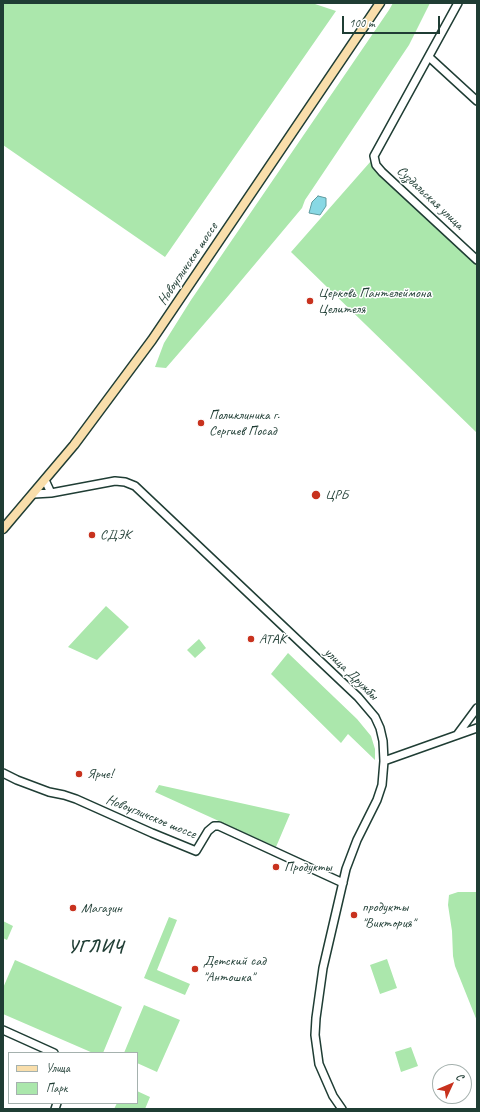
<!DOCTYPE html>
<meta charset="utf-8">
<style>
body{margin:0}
#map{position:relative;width:480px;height:1112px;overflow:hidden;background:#fff;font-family:Caveat,sans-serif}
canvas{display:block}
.frame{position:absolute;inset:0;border:4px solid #1f3d34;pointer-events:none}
.legend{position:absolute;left:8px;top:1052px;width:130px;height:52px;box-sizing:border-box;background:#fff;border:1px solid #a5b1ae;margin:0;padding:5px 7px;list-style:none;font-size:12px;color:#1f3d34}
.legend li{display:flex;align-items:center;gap:8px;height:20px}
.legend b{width:20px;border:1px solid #a5b1ae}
.north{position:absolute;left:432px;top:1064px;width:40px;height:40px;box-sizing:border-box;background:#fff;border:1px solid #a5b1ae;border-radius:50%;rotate:46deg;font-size:11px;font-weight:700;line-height:16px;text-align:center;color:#1f3d34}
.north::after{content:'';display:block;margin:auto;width:14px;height:18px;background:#c8321e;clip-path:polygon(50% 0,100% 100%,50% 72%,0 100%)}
.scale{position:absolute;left:342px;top:16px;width:98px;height:18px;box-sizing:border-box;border:2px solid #1f3d34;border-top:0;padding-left:5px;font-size:12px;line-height:14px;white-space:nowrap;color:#1f3d34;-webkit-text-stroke:3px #fff;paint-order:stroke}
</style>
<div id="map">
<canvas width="480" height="1112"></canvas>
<div class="frame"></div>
<ul class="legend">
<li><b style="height:5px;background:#f9deab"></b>Улица</li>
<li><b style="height:11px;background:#abe7ac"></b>Парк</li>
</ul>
<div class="north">С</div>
<div class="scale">100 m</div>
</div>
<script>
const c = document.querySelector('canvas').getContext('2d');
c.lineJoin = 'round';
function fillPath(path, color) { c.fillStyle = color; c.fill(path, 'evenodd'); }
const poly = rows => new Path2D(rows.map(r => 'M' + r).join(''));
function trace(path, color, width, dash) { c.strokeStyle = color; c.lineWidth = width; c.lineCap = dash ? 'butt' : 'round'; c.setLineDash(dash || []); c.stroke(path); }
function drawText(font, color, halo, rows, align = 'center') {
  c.font = font + ' Caveat,sans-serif'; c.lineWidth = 3; c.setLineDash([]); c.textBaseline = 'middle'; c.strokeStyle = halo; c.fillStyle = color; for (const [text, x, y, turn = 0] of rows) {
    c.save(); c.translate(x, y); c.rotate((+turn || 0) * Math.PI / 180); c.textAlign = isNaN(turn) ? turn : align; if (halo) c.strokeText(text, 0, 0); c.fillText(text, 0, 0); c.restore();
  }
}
const green = poly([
 [3,3,312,3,336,11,165,257,3,145],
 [393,3,430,3,409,45,305,200,302,208,224,301,166,368,155,367,164,343,191,300,389,10],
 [371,161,477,260,477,433,291,252],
 [106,606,129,627,97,660,68,647],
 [199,639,206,648,195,658,187,650],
 [288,653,357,719,371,736,375,749,375,760,348,734,341,743,271,674],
 [159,785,290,814,276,847,155,792],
 [458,892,477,892,477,1021,455,966,453,956,452,931,448,905,449,895],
 [169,917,177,920,157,970,190,984,185,995,144,978],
 [3,921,13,926,7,940,3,938],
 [387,959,397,988,380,994,370,965],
 [15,960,122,1007,103,1053,93,1053,3,1014,3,988],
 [144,1005,180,1020,157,1072,137,1063,137,1053,124,1053],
 [411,1047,418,1066,401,1072,395,1052],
 [137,1091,150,1097,145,1109,114,1109,117,1103,137,1103]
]);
const water = poly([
 [318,196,326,198,326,206,320,215,309,213,312,202,318,196]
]);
const minor = poly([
 [458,3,374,156,376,165,382,172,477,260],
 [429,57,477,101],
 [45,480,51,493,115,481,125,482,135,486,358,697,375,717,380,728,383,741,384,761,382,785,377,800,357,840,346,869,323,968,316,1018,315,1035,319,1064,333,1096,342,1109],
 [34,494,51,493],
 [457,735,477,708],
 [384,761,477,728],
 [3,773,17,780,49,792,64,795,76,799,152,833,196,851,208,831,214,826,219,826,343,883],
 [3,1030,54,1053],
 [55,1109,57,1103]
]);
const major = poly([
 [3,529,74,445,152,340,380,3]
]);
const markers = [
 [310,301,4,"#c8321e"],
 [201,423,4,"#c8321e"],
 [316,495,5,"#c8321e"],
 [92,535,4,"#c8321e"],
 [251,639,4,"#c8321e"],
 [79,774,4,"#c8321e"],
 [276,867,4,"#c8321e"],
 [73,908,4,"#c8321e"],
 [354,915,4,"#c8321e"],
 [195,969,4,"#c8321e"]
];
const streetNames = [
 ["Суздальская улица",430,198,43],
 ["Новоугличское шоссе",188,264,-56],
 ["улица Дружбы",351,674,44],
 ["Новоугличское шоссе",151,817,22]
];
const poiNames = [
 ["Церковь Пантелеймона",318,293],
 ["Целителя",318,309],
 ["Поликлиника г.",209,415],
 ["Сергиев Посад",209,431],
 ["ЦРБ",325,495],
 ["СДЭК",100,535],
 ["АТАК",259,639],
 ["Ярче!",87,774],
 ["Продукты",284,867],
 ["продукты",362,907],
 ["\"Виктория\"",362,923],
 ["Магазин",81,908],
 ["Детский сад",203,961],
 ["\"Антошка\"",203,977]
];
const districtNames = [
 ["УГЛИЧ",96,947]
];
fillPath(green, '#abe7ac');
fillPath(water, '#88d8e4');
trace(water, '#5e9a9e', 1);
trace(minor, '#1f3d34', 10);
trace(major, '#1f3d34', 11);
trace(minor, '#fff', 7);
trace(major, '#f9deab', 8);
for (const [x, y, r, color] of markers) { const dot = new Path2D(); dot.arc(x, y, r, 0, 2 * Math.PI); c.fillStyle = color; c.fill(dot); trace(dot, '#fff', 1.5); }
drawText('14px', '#1f3d34', '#fff', streetNames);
drawText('14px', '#1f3d34', '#fff', poiNames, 'left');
c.letterSpacing = '1px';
drawText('bold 18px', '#1f3d34', '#fff', districtNames);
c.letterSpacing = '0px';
</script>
